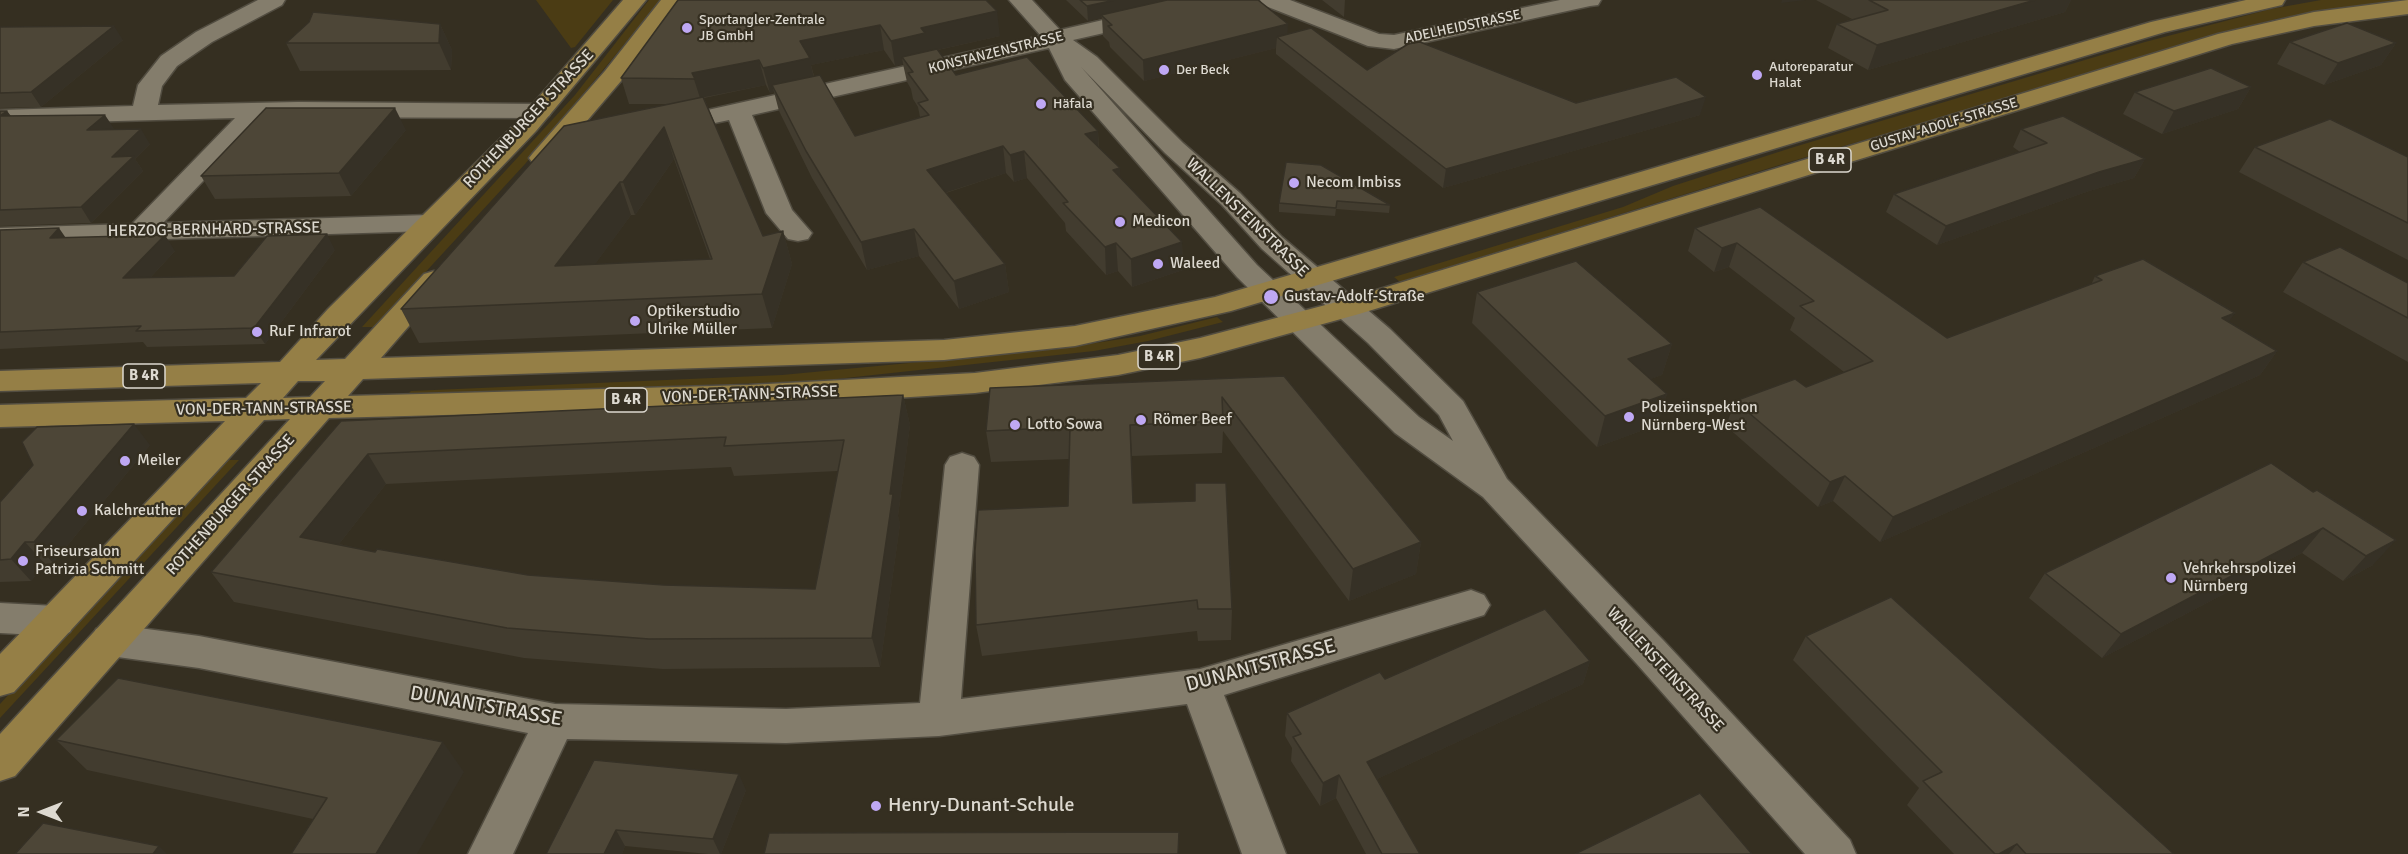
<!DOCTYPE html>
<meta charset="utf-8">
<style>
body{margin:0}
#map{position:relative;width:2408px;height:854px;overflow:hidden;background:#352f21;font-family:Signika,sans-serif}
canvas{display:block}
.north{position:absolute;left:12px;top:782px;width:60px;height:60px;-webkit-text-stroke:4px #352f21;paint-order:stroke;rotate:270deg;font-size:16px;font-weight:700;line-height:24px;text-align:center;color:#ddd9d0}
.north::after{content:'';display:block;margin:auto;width:21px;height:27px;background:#ddd9d0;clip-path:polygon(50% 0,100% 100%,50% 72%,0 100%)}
</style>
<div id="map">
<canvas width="2408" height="854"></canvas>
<div class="north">N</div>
</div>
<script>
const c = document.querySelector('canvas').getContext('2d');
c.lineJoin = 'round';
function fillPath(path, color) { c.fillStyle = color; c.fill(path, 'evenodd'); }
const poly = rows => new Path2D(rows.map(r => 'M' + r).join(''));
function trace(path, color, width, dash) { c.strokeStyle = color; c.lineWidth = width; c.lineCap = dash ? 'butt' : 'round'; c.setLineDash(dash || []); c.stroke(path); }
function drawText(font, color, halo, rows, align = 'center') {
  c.font = font + ' Signika,sans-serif'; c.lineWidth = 4.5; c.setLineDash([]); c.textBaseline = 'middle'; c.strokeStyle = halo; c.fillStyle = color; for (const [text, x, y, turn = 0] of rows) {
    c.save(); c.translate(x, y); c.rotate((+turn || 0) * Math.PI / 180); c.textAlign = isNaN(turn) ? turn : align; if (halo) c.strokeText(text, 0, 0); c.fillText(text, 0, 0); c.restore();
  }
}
const green = poly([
 [536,0,613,0,575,47,571,48],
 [649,0,661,0,525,164,375,327,362,327,575,95],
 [2321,0,2408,0,2276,19,1786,163,1400,282,1394,277,1623,207,1673,186,1794,147,2145,42,2271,9],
 [1217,317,1223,322,1148,341,1094,351,818,381,407,395,411,391,782,375,1058,349,1140,336],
 [226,460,239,460,0,718,0,704]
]);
const minor = poly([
 [258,0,285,0,282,5,212,42,177,66,162,86,158,105,298,102,540,104,549,106,552,111,549,116,540,118,264,117,163,223,429,215,439,217,443,223,439,229,429,231,0,244,0,228,132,224,235,118,0,124,0,110,133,106,138,85,161,56,196,32,258,0],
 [1009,0,1032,0,1060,30,1189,0,1230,0,1227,5,1073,40,1097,57,1183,143,1240,193,1282,237,1390,329,1463,401,1507,479,1664,641,1850,840,1856,854,1805,854,1636,663,1483,497,1395,433,1237,277,1065,80,1049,48,752,115,792,210,812,233,808,239,798,241,788,239,766,213,729,120,667,133,658,131,655,126,658,121,667,119,1041,36,1009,0],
 [1081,67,1165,153,1222,205,1262,249,1368,343,1439,415,1453,441,1419,417,1257,265,1081,67],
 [1260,0,1290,0,1379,34,1394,35,1560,0,1601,0,1598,5,1590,6,1394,49,1368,46,1263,5,1260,0],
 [962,453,974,457,979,465,961,699,1200,669,1471,590,1484,595,1490,605,1484,615,1224,695,1286,854,1242,854,1187,704,939,736,786,743,567,739,513,854,468,854,528,733,199,668,110,656,96,651,91,640,96,629,110,624,199,636,555,704,786,709,920,703,945,465,950,457,962,453],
 [0,603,56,606,70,610,75,621,70,632,56,636,0,633,0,603]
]);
const major = poly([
 [623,0,646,0,536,131,316,360,345,359,424,274,434,271,444,274,449,280,381,358,944,340,1075,326,1215,297,2151,22,2246,0,2285,0,2282,5,2165,32,1231,311,1075,346,944,360,363,379,348,396,749,385,975,373,1118,355,1200,338,1337,302,2218,34,2314,12,2408,0,2408,14,2314,26,2232,44,1359,314,1200,358,1118,375,975,393,749,407,329,418,15,776,0,781,0,734,290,419,264,420,14,692,0,696,0,654,225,421,0,427,0,405,246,398,261,383,0,391,0,371,280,362,328,309,518,121,623,0],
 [298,381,325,381,310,397,283,398,298,381],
 [661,0,683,0,621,81,551,163,542,166,533,163,529,158,533,153,605,71,661,0]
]);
const wall = poly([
 [678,0,1000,36,938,50,956,75,1098,131,1099,147,1120,178,1182,242,1183,270,1132,287,1118,271,1106,275,1066,231,1065,223,1027,178,1014,182,1006,173,946,193,1005,264,1009,292,959,309,919,256,867,270,812,178,779,111,774,92,770,93,766,85,704,98,763,236,783,231,792,264,772,328,419,343,401,309,667,104,629,104,621,78],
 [884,50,895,66,903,64,907,82,911,89,913,99,918,107,920,117,855,136,814,76,811,65],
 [674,159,710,259,595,264,631,215,635,215],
 [1066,0,1258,0,1287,34,1367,70,1576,103,1700,115,1443,188,1276,54,1276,48,1144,81,1110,47,1109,42,1103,36,1102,18,1088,21],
 [1322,0,1345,0,1344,17],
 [1816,0,2071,0,2065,12,1868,70,1828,48,1837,24,1852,19],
 [440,24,452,50,451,70,300,71,286,43],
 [0,27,123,40,41,107,0,108],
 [2290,42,2396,43,2381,65,2324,85,2277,64],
 [2251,87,2238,109,2162,134,2123,114,2135,92],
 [0,111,7,111,11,116,115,130,150,144,135,159,143,171,91,223,0,226],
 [2021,129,2145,159,2134,178,2089,191,1937,245,1886,212,1894,194,2020,152,2013,147],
 [406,130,351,196,215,199,201,176],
 [2255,147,2408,157,2408,260,2239,172],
 [1286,162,1390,205,1389,213,1336,209,1335,216,1279,212,1279,203],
 [1760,207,1947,338,2091,285,2095,276,2229,322,2277,351,2260,375,1880,542,1833,501,1818,507,1726,426,1735,401,1806,387,1844,372,1790,330,1795,318,1729,267,1714,272,1688,251,1695,228],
 [0,230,175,251,150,278,234,276,335,250,265,344,147,347,143,342,0,349],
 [2303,262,2408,283,2408,362,2283,292],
 [1477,292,1672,344,1662,375,1650,379,1667,394,1657,425,1597,447,1472,323],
 [1284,376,1421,542,1416,574,1349,601,1223,431,1222,453,1132,456,1133,503,1232,609,1231,640,1198,641,1197,631,982,656,976,625,1068,506,1069,459,991,462,986,431],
 [903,395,910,425,898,516,900,524,880,667,663,669,524,658,234,602,211,572,341,421],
 [731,467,734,476,838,471,815,589,664,585,528,575,375,552,339,544,386,484],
 [150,445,53,563,45,564,31,581,0,582,0,502],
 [2313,492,2373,565,2343,581,2302,553,2102,658,2029,598,2045,573],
 [1806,636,2174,854,1954,854,1907,805,1919,788,1793,660],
 [1590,661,1583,684,1377,779,1420,854,1366,854,1336,798,1320,806,1291,761,1292,748,1285,736,1287,713,1385,679],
 [56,740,464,772,313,819,87,770],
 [594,760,746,790,721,854,708,854,625,846,622,854]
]);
const shadedWall = poly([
 [1115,0,1179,0,1101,15,1102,18,1088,21,1087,6],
 [1782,0,1806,0,1781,3],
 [2035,0,2071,0,2065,12,1868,70,1877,45],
 [997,11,1000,36,928,52,902,57,903,64,895,66,891,41,921,28],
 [440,24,452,50,451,70,439,43],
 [1288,24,1287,45,1277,37,1276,48,1144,81,1143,60],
 [880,25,884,50,811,65,815,83,772,85,774,92,770,93,763,68,800,41],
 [114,26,123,40,41,107,31,92],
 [2396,43,2381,65,2324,85,2338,63],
 [759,60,766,85,700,98,692,73],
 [2251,87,2238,109,2162,134,2174,111],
 [1706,97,1700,115,1443,188,1446,169],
 [395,108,406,130,351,196,339,173],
 [7,111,17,126,0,116],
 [105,115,115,130,87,130],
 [664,127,674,159,635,215,623,182],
 [141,129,150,144,135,159,143,171,91,223,81,207,112,157],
 [1098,131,1099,157,1085,134],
 [1003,146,1006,173,932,197,927,170],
 [1024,151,1027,178,1014,182,1010,155],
 [2145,159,2134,178,2089,191,1937,245,1946,226,2099,172],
 [1120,168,1121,195,1113,170],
 [620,182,631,215,569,300,555,266],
 [59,228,70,244,50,238],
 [914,229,919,256,867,270,861,242],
 [783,231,792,264,772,328,762,294],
 [327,234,335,250,265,344,254,328],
 [165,235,175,251,135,294,123,278],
 [1182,242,1183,270,1132,287,1131,259],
 [1116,243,1118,271,1106,275,1105,247],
 [1737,243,1729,267,1714,272,1722,248],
 [1005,264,1009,292,959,309,954,281],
 [2235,313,2218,337,2222,318],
 [1672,344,1662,375,1619,390,1628,359],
 [2277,351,2260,375,1880,542,1893,517],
 [1667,394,1657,425,1597,447,1605,416],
 [903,395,910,425,898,516,900,524,880,667,872,638],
 [134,424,150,445,53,563,34,542],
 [1130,425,1132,456,1134,535,1133,503],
 [368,454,386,484,321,567,300,537],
 [1845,476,1833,501,1818,507,1830,482],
 [2323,528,2302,553,2102,658,2121,634],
 [2396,540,2373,565,2343,581,2366,556],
 [25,542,45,564,31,581,11,559],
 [1421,542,1416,574,1349,601,1353,569],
 [1590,661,1583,684,1364,785,1367,762],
 [443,742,464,772,417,854,376,854],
 [739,774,746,790,721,854,720,854,713,839],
 [1339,775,1336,798,1320,806,1323,783],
 [616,830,625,846,622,854,604,854],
 [2017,844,2009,854,1999,854],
 [159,846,167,854,153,854]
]);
const building = poly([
 [678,0,986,0,997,11,921,28,925,33,891,41,880,25,800,41,810,58,763,68,759,60,692,73,695,79,621,78,678,0],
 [1080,0,1115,0,1087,6,1080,0],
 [1167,0,1258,0,1288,24,1143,60,1108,26,1112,25,1101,15,1167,0],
 [1869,0,2035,0,1877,45,1837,24,1888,10,1869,0],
 [313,12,440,24,439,43,286,43,309,22,313,12],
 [2347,23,2396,43,2338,63,2290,42,2347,23],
 [114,26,31,92,0,93,0,27,114,26],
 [1311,28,1367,70,1408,44,1420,42,1576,103,1676,77,1706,97,1446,169,1277,37,1311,28],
 [937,49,956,75,1027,57,1098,131,1085,134,1120,168,1113,170,1182,242,1131,259,1116,243,1105,247,1063,203,1068,202,1024,151,1010,155,1003,146,927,170,1005,264,954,281,914,229,861,242,806,151,772,85,820,75,855,136,929,115,918,103,928,100,908,73,913,72,902,57,937,49],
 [2211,68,2251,87,2174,111,2135,92,2211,68],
 [703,97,763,236,783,231,762,294,401,309,564,126,703,97],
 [664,127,712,259,555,266,620,182,623,182,664,127],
 [266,108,395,108,339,173,201,176,266,108],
 [0,111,7,111,0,116,105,115,87,130,141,129,112,157,134,156,81,207,0,210,0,111],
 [2063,116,2145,159,2099,172,1946,226,1894,194,2047,143,2021,129,2063,116],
 [2330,119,2408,157,2408,223,2255,147,2330,119],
 [1286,162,1321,165,1390,205,1337,201,1336,208,1279,203,1286,162],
 [1760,207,1947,338,2102,280,2095,276,2143,259,2235,313,2222,318,2277,351,1893,517,1845,476,1830,482,1735,401,1795,379,1806,387,1873,361,1800,306,1814,301,1737,243,1722,248,1695,228,1760,207],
 [59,228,50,238,165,235,123,278,234,276,267,236,327,234,254,328,136,331,141,326,0,332,0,230,59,228],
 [2340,247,2408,283,2408,318,2303,262,2340,247],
 [1576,261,1672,344,1628,359,1667,394,1605,416,1477,292,1576,261],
 [1284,376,1421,542,1353,569,1222,397,1223,421,1130,425,1133,503,1195,501,1195,483,1226,483,1232,609,1198,609,1197,600,976,625,975,551,978,510,1068,506,1070,427,986,431,990,388,1284,376],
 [903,395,890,494,893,494,872,638,649,639,507,628,211,572,341,421,903,395],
 [726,437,724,446,844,440,815,589,664,585,528,575,377,549,375,552,300,537,368,454,726,437],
 [134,424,34,542,25,542,11,559,0,560,0,502,33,465,22,442,37,427,134,424],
 [2271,463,2313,492,2317,490,2396,540,2366,556,2323,528,2121,634,2045,573,2271,463],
 [1891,597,2174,854,2026,854,2017,844,1999,854,1995,854,1923,781,1942,772,1806,636,1891,597],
 [1545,609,1590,661,1367,762,1420,854,1382,854,1339,775,1323,783,1293,737,1301,734,1287,713,1380,672,1385,679,1545,609],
 [118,678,443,742,376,854,291,854,327,798,56,740,118,678],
 [594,760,739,774,713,839,616,830,604,854,546,854,594,760],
 [1700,793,1752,854,1575,854,1700,793],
 [43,823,159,846,153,854,15,854,43,823],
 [1179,832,1178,854,764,854,769,833,1179,832]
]);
const markers = [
 [687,28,6,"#bfa8f4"],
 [1164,70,6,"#bfa8f4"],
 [1757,75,6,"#bfa8f4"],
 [1041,104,6,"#bfa8f4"],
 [1294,183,6,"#bfa8f4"],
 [1120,222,6,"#bfa8f4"],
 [1158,264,6,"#bfa8f4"],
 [1271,297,8,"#bfa8f4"],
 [635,321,6,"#bfa8f4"],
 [257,332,6,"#bfa8f4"],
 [1629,417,6,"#bfa8f4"],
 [1141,420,6,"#bfa8f4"],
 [1015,425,6,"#bfa8f4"],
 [125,461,6,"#bfa8f4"],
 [82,511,6,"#bfa8f4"],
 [23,561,6,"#bfa8f4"],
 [2171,578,6,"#bfa8f4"],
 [876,806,6,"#bfa8f4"]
];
const farPoinames = [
 ["Sportangler-Zentrale",699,20],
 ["JB GmbH",699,36],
 ["Autoreparatur",1769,67],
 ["Halat",1769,83],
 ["Der Beck",1176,70],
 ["Häfala",1053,104]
];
const farStreetnames = [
 ["ADELHEIDSTRASSE",1463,27,-12],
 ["KONSTANZENSTRASSE",996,53,-14],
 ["GUSTAV-ADOLF-STRASSE",1944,125,-17]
];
const shields = [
 [1830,160,42],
 [1159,357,42],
 [144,376,42],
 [626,400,42]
];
const shieldNames = [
 ["B 4R",1830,160],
 ["B 4R",1159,357],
 ["B 4R",144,376],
 ["B 4R",626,400]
];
const streetNames = [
 ["ROTHENBURGER STRASSE",529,119,-47],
 ["WALLENSTEINSTRASSE",1247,218,44],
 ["HERZOG-BERNHARD-STRASSE",214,230,-1],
 ["VON-DER-TANN-STRASSE",750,395,-2],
 ["VON-DER-TANN-STRASSE",264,409,-1],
 ["ROTHENBURGER STRASSE",231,505,-48],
 ["WALLENSTEINSTRASSE",1665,670,47]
];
const poiNames = [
 ["Necom Imbiss",1306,183],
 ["Medicon",1132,222],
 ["Waleed",1170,264],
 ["Gustav-Adolf-Straße",1284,297],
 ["Optikerstudio",647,312],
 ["Ulrike Müller",647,330],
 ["RuF Infrarot",269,332],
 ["Polizeiinspektion",1641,408],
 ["Nürnberg-West",1641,426],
 ["Römer Beef",1153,420],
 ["Lotto Sowa",1027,425],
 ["Meiler",137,461],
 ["Kalchreuther",94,511],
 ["Friseursalon",35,552],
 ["Patrizia Schmitt",35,570],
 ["Vehrkehrspolizei",2183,569],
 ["Nürnberg",2183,587]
];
const nearStreetnames = [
 ["DUNANTSTRASSE",1261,666,-15],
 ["DUNANTSTRASSE",486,707,10]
];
const nearPoinames = [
 ["Henry-Dunant-Schule",888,806]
];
fillPath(green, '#4b3c14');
trace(minor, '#524d41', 3);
trace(major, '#524d41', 3);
fillPath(minor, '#847d6c');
fillPath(major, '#957f46');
fillPath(wall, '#423c2f');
fillPath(shadedWall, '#363126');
fillPath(building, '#4d4637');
trace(building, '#363126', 1.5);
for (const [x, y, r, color] of markers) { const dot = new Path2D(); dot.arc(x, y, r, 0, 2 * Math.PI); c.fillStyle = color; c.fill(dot); trace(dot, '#352f21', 2); }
drawText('14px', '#ddd9d0', '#352f21', farPoinames, 'left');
drawText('14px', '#ddd9d0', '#352f21', farStreetnames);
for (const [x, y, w] of shields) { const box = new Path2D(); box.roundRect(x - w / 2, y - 12, w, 24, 4.5); c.fillStyle = '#352f21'; c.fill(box); trace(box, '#ddd9d0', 1.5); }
drawText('bold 15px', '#ddd9d0', null, shieldNames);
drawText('16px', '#ddd9d0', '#352f21', streetNames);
drawText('16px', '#ddd9d0', '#352f21', poiNames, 'left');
drawText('20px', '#ddd9d0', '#352f21', nearStreetnames);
drawText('20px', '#ddd9d0', '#352f21', nearPoinames, 'left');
</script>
